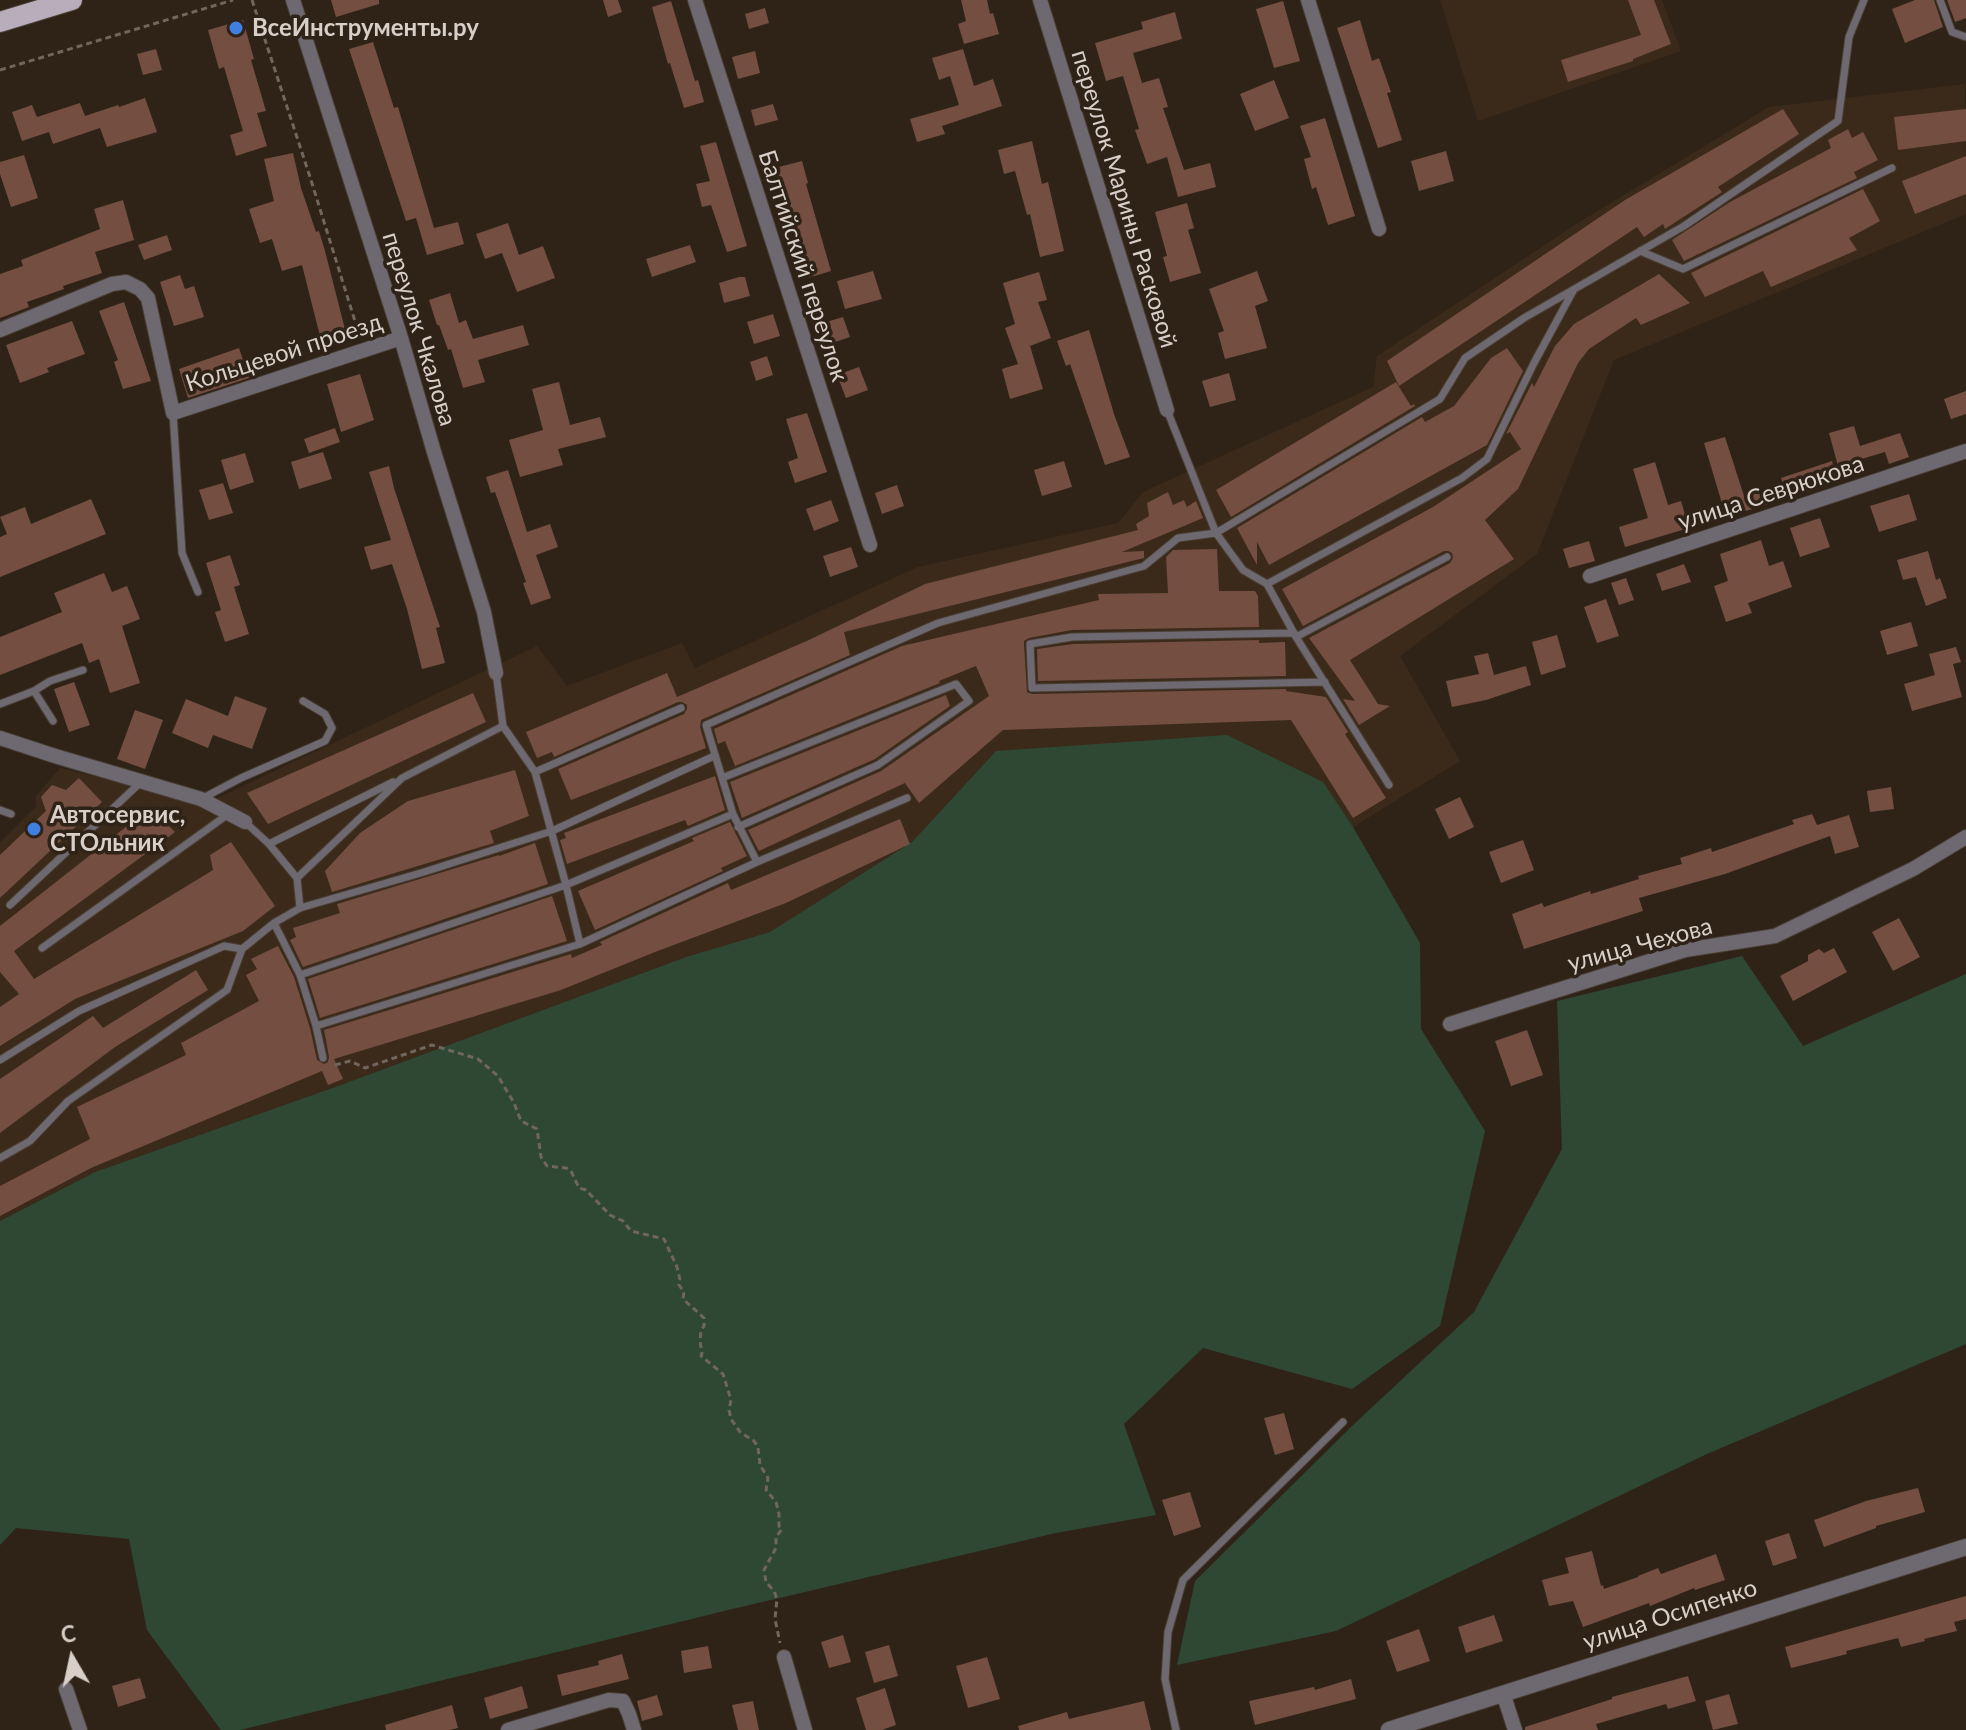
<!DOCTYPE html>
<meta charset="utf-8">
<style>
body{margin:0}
#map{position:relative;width:1966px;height:1730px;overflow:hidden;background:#2f2318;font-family:Lato,sans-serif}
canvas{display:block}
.north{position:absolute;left:32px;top:1618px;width:80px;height:80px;-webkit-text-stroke:6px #2f2318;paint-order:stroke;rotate:351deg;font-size:22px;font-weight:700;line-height:32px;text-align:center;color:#d8cfc8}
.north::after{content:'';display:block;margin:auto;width:28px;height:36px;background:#d8cfc8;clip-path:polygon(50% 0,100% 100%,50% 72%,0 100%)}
</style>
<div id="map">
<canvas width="1966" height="1730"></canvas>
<div class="north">С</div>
</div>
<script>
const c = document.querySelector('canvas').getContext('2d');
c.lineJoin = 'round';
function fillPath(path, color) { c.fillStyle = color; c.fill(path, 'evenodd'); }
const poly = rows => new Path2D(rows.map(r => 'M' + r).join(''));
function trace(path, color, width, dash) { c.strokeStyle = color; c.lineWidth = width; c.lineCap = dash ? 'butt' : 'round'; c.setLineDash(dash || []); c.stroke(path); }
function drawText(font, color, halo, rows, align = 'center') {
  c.font = font + ' Lato,sans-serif'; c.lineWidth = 7; c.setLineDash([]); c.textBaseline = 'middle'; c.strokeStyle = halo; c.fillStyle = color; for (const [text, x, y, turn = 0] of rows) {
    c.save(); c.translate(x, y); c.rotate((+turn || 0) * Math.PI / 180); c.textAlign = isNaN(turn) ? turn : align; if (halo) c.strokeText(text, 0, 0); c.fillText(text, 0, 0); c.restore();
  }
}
const built = poly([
 [1440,0,1662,0,1681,51,1478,121],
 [1965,84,1966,214,1614,360,1537,554,1400,656,1460,761,1353,827,1322,782,996,751,912,842,770,932,686,957,338,1086,95,1172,0,1221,0,843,36,807,36,796,60,768,205,804,537,646,567,686,682,643,695,668,918,567,1118,523,1143,492,1373,387,1377,356,1578,223,1769,107]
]);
const green = poly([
 [1227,735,1323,782,1353,827,1420,943,1421,1029,1485,1131,1440,1326,1352,1389,1203,1348,1124,1424,1156,1515,1056,1533,724,1611,240,1730,221,1730,147,1630,129,1539,16,1528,0,1545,0,1221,95,1172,338,1086,686,957,770,932,912,842,996,751],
 [1742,956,1803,1046,1966,974,1966,1344,1707,1454,1336,1631,1177,1665,1195,1581,1352,1426,1474,1312,1562,1149,1557,1001]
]);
const building = poly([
 [331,0,379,0,379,4,336,17],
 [603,0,618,0,622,12,608,17],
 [961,0,987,0,990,14,993,13,999,34,964,44,958,24,966,21],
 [1628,0,1654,0,1671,44,1633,59,1633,61,1568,82,1561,60,1641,35],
 [1915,0,1934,0,1943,27,1905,43,1892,9],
 [1947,0,1966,0,1966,18,1955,22],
 [671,1,695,81,698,80,704,102,684,108,670,63,668,64,652,7],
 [1283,1,1300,61,1274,68,1256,9],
 [765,8,769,23,749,29,745,14],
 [1175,12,1182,39,1133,53,1142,83,1159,78,1168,107,1163,108,1184,170,1210,163,1216,187,1178,197,1167,157,1147,164,1135,130,1139,129,1123,76,1106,81,1095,43,1143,29,1141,22],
 [243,20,254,59,251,60,266,111,257,113,267,146,236,156,230,135,243,131,224,67,219,69,208,30],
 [1360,20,1372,61,1379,58,1391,92,1387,93,1402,140,1378,148,1337,28],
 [373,42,394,108,398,107,434,228,458,222,464,244,427,255,416,218,406,221,349,49],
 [156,49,162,70,143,75,137,54],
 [963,49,974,86,993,79,1002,106,942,126,945,134,917,142,910,119,959,105,950,76,939,80,932,58],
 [755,51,760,73,738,79,732,57],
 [1274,80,1289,118,1255,131,1240,94],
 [145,98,157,132,107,147,100,128,53,144,49,132,22,141,12,112,32,105,37,117,80,103,85,116,118,105,119,107],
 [773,104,778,120,755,126,751,110],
 [1783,109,1799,134,1718,187,1722,192,1665,229,1663,224,1644,237,1637,227,1399,386,1387,361,1625,200],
 [1966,109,1966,141,1898,150,1894,117],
 [1325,118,1355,216,1328,225,1316,187,1312,189,1304,159,1311,157,1300,126],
 [1848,129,1852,138,1863,132,1878,160,1854,172,1857,178,1684,261,1672,240,1730,202,1831,148,1828,140],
 [1032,141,1042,184,1048,182,1064,251,1040,257,1030,214,1027,215,1015,171,1004,174,998,150],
 [716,142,747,246,727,252,711,205,702,207,696,184,710,181,700,146],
 [1446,151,1454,181,1419,191,1411,161],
 [293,153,301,188,316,232,319,231,325,251,347,337,322,344,302,265,282,271,272,239,260,243,249,209,274,201,264,159],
 [24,155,38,198,11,207,0,174,0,162],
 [1966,156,1966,194,1915,214,1902,181],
 [802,161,808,183,806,184,831,271,808,278,796,233,788,235,771,169],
 [1863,189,1880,221,1849,238,1857,250,1771,287,1763,271,1705,297,1691,273],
 [123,200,134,240,95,252,102,273,63,286,64,289,27,302,29,307,0,318,0,274,23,266,21,260,100,229,94,209],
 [1187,203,1194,228,1188,230,1201,273,1170,282,1163,257,1167,256,1155,212],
 [508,223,519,255,543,246,555,278,517,292,502,253,485,259,476,234],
 [167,235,172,250,144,260,138,245],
 [690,245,696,262,652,277,646,259],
 [873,271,882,299,845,309,837,281],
 [1257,271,1268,301,1255,306,1267,348,1225,359,1218,333,1224,331,1209,289],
 [1039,272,1047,300,1038,302,1051,338,1030,346,1043,389,1010,399,1002,369,1018,364,1005,328,1015,324,1003,283],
 [1659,274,1690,303,1641,325,1636,318,1589,349,1578,363,1518,489,1485,520,1514,559,1350,660,1378,704,1390,706,1359,725,1343,699,1355,701,1309,638,1450,563,1453,558,1452,553,1448,551,1444,551,1303,626,1282,589,1433,507,1521,449,1510,432,1506,434,1532,383,1534,387,1555,346,1574,324],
 [180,275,185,289,194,286,204,317,174,326,160,282],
 [739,277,745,277,750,296,724,303,719,283],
 [450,293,459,323,466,320,473,339,523,325,529,345,478,360,485,382,463,388,451,349,448,350,439,325,437,325,429,300],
 [124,302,151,381,123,389,114,362,118,360,99,311],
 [773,314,780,336,754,344,747,322],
 [843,317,850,337,826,345,820,324],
 [72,321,85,354,47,368,49,372,20,383,6,345],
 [1089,330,1114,414,1130,457,1105,465,1070,364,1066,366,1057,341],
 [239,348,249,378,188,398,179,369],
 [1507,348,1523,371,1487,445,1269,565,1257,542,1257,565,1237,528,1422,417,1425,422,1454,406,1491,358],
 [767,356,773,375,756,381,750,362],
 [859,367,868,390,846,398,837,375],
 [1229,373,1236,400,1210,407,1202,381],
 [360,374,374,420,341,432,327,384],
 [559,382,570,425,600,417,606,437,558,449,563,465,520,477,509,440,543,430,532,389],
 [1396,382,1411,406,1414,404,1415,406,1231,517,1216,490],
 [1966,391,1966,414,1951,419,1944,399],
 [807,413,827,472,795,483,788,462,798,458,786,419],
 [1854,426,1860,446,1900,433,1909,457,1889,464,1885,452,1838,466,1829,433],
 [335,428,340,442,309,453,304,439],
 [1725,437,1744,496,1775,487,1779,501,1726,517,1704,443],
 [323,452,332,479,299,489,291,462],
 [245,453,254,482,230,490,221,460],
 [1064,461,1072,487,1042,496,1034,470],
 [1832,461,1838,482,1787,498,1781,478],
 [1655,462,1668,505,1681,501,1689,528,1625,547,1619,527,1648,518,1633,469],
 [389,466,394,488,440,627,436,628,445,663,422,669,407,609,392,564,371,570,364,547,391,540,369,472],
 [508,470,527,532,550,524,558,547,536,555,551,598,531,605,523,583,526,582,495,492,491,493,486,477],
 [223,483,233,513,209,520,199,490],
 [897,485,904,506,882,514,875,493],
 [1168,492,1173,505,1184,500,1187,507,1196,501,1203,518,1122,552,1144,551,1144,558,844,632,850,655,701,720,700,727,706,748,571,800,558,769,684,714,687,709,687,705,682,702,678,702,554,757,552,752,537,758,526,732,667,673,677,697,809,640,925,584,1138,530,1136,524,1149,516,1147,503],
 [1909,494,1917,520,1879,532,1870,506],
 [91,499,106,534,0,577,0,537,7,534,0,517,25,507,31,524],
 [831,500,839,521,814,531,806,509],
 [1820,518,1830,547,1800,557,1790,528],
 [1761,540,1769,566,1783,561,1792,587,1748,603,1752,613,1726,622,1714,586,1728,581,1720,554],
 [1589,541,1595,561,1569,568,1563,549],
 [851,547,858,567,830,577,823,556],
 [1217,549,1219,591,1255,591,1258,596,1259,627,1072,630,1029,638,1024,641,1024,644,1027,692,1032,694,1286,689,1286,691,1326,697,1348,732,1345,734,1386,798,1353,818,1291,720,1003,730,919,803,905,783,759,851,748,830,881,771,989,696,976,666,939,681,940,683,735,766,725,741,718,744,714,729,902,646,1099,600,1098,594,1168,593,1166,557,1173,550],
 [1928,551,1936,580,1940,578,1947,598,1926,606,1916,577,1903,580,1897,560],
 [230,555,240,585,234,587,249,634,225,642,215,612,221,610,206,563],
 [1684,564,1691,582,1662,591,1656,574],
 [104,573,112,592,127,586,140,619,122,626,140,683,110,693,99,659,89,663,82,643,0,675,0,637,62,612,54,593],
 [1626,578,1634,600,1619,605,1611,583],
 [1606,599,1619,636,1597,643,1584,607],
 [1911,622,1918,646,1887,655,1880,631],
 [1557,635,1566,667,1541,675,1532,642],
 [1259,640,1259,643,1285,642,1286,676,1038,681,1037,649,1073,644],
 [1956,647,1961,662,1953,664,1962,697,1912,711,1904,684,1935,675,1929,654],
 [1488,653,1494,675,1526,666,1531,685,1486,700,1452,707,1446,681,1479,674,1474,656],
 [74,682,90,725,69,732,54,689],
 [473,693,486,722,268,824,247,793],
 [946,695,950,706,875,759,742,818,730,782],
 [235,696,267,708,252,749,213,735,208,748,172,733,186,699,228,716],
 [135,710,163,720,145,769,117,759],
 [515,770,529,816,490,831,494,843,332,892,325,871,360,833,408,801],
 [715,776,725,810,688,826,685,820,567,864,560,840,566,838,564,833],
 [79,778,102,802,0,898,0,855,46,811,41,797,52,785,66,790],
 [1891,787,1894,809,1870,812,1867,791],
 [1460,797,1474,827,1449,839,1435,809],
 [150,808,175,832,14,951,34,979,213,870,210,855,231,842,275,906,243,931,75,999,0,1046,0,1007,19,994,0,972,0,926],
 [1812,814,1817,825,1849,815,1859,847,1835,854,1830,836,1725,874,1639,898,1643,911,1524,949,1512,914,1542,903,1544,907,1590,891,1591,894,1639,879,1638,876,1682,864,1680,858,1711,848,1712,852,1794,824,1792,820],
 [900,819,910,844,786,903,655,952,561,990,334,1059,343,1079,328,1085,322,1071,91,1168,0,1216,0,1186,90,1139,77,1107,186,1055,181,1043,259,1001,246,975,257,969,251,959,278,946,294,977,310,1028,317,1060,324,1064,328,1062,329,1057,324,1030,571,954,572,958,602,945,600,942,728,883,731,890],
 [730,822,747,856,721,868,723,871,595,930,578,891,694,841,692,838],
 [1523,840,1534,870,1501,883,1489,852],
 [535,843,548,884,303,967,290,940,296,937,293,928,340,913,337,904,499,855,499,856],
 [552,896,567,941,320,1018,308,979],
 [1899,918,1920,957,1893,971,1872,932],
 [1834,948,1847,972,1793,1001,1780,976,1808,961,1808,955,1819,949,1824,953],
 [196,970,208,990,115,1047,0,1133,0,1079,93,1016,103,1028],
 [1527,1030,1543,1075,1511,1086,1495,1041],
 [1284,1413,1294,1449,1275,1455,1264,1418],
 [1918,1488,1925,1512,1876,1526,1876,1528,1824,1547,1814,1520,1866,1501],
 [1190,1492,1201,1527,1174,1536,1162,1500],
 [1789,1533,1797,1558,1773,1566,1765,1541],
 [1592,1551,1601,1586,1603,1585,1604,1589,1638,1577,1638,1576,1658,1568,1661,1574,1716,1554,1725,1580,1695,1590,1694,1588,1650,1606,1649,1603,1583,1627,1573,1601,1549,1606,1542,1580,1569,1573,1565,1558],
 [1966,1596,1966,1619,1954,1622,1957,1631,1924,1639,1925,1641,1901,1647,1898,1638,1846,1651,1847,1654,1791,1668,1785,1647],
 [1494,1615,1503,1641,1466,1653,1458,1627],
 [1419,1629,1430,1661,1397,1672,1386,1641],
 [843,1635,851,1662,829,1668,821,1642],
 [889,1645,898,1676,874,1683,865,1652],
 [708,1646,712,1668,684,1673,681,1651],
 [622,1654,629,1679,562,1696,557,1675,599,1665,598,1661],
 [987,1657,1000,1699,968,1708,956,1666],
 [1688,1676,1696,1701,1668,1709,1666,1704,1596,1724,1598,1730,1525,1730,1525,1727,1612,1699,1612,1697],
 [140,1678,146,1698,118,1707,112,1686],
 [1351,1679,1356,1699,1255,1725,1249,1701,1314,1687,1315,1690],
 [522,1686,528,1708,490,1719,484,1698],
 [885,1688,896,1725,882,1730,866,1730,856,1698],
 [1729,1694,1738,1724,1713,1730,1705,1701],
 [657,1695,663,1715,642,1721,637,1701],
 [753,1701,759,1730,738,1730,732,1705],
 [1144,1701,1151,1730,1019,1730,1018,1726,1067,1712,1069,1719],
 [452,1705,458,1728,450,1730,386,1730,385,1725]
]);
const path = poly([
 [252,0,310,177,359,334],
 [0,70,233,0],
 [335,1065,350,1061,365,1068,432,1045,478,1059,498,1076,514,1103,521,1121,537,1129,541,1157,547,1166,566,1168,571,1171,579,1188,586,1190,610,1215,623,1221,631,1231,664,1239,677,1267,680,1280,679,1285,684,1292,683,1299,704,1318,704,1326,701,1331,700,1341,702,1353,701,1356,723,1374,731,1400,729,1410,731,1419,740,1432,754,1441,758,1447,760,1465,768,1478,766,1490,776,1502,779,1514,779,1526,782,1529,776,1537,776,1548,764,1570,766,1582,774,1591,777,1599,775,1619,780,1643]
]);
const service = poly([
 [1940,0,1952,32,1966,37],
 [1640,251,1683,269,1892,168],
 [1167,410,1216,533,1243,570,1267,584,1296,637,1389,785],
 [173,413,182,553,198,592],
 [1267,584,1462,478,1487,459,1534,363,1573,291],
 [1294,633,1072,637,1030,644,1032,688,1325,682],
 [1296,637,1447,557],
 [34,691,53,721],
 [0,704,34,691,50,681,83,670],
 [535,772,681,708],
 [722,778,956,684,969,701,878,765,738,827],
 [203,798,241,778,325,741,332,728,325,714,303,701],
 [907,798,757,862,733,814,706,725,938,623,1144,566,1178,538,1216,533,1440,399,1465,358,1524,318,1684,226,1838,121,1849,37,1864,0],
 [0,810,11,814],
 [245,822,269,844,297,878,300,908],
 [269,844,393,782],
 [297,878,402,778,503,726],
 [10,905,141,782],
 [274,923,300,975,316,1026,323,1058],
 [580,944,757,862],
 [42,948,227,815],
 [300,975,566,885,733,814],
 [316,1026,580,944,566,885,535,772,503,726,496,673],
 [0,1060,79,1011,224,946,242,949],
 [0,1158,30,1141,68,1101,227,990,242,949,274,923,300,908,424,872,552,831,714,756],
 [1176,1730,1165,1679,1168,1632,1183,1580,1343,1422]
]);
const minor = poly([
 [293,0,401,338,434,452,484,612,496,673],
 [695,0,870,545],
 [1040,0,1167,410],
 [1308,0,1379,229],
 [0,330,112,284,126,282,140,289,148,298,173,413,401,338],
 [1590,576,1966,451],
 [0,738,55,756,201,799,245,822],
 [1450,1024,1685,950,1775,936,1913,869,1966,837],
 [784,1657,805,1730],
 [66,1689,80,1730],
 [1503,1693,1515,1730],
 [508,1730,609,1700,623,1701,629,1714,634,1730]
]);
const tertiary = poly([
 [1389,1730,1966,1547]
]);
const primary = poly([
 [0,22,72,0]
]);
const markers = [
 [236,28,8,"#3f7fe0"],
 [34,829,8,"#3f7fe0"]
];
const poiNames = [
 ["ВсеИнструменты.ру",252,28],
 ["Автосервис,",50,815],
 ["СТОльник",50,843]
];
const streetNames = [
 ["переулок Марины Расковой",1124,199,73],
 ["Балтийский переулок",803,266,72],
 ["переулок Чкалова",419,329,73],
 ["Кольцевой проезд",284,353,-18],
 ["улица Севрюкова",1771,493,-18],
 ["улица Чехова",1640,945,-15],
 ["улица Осипенко",1670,1615,-18]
];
fillPath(built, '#3b2a1a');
fillPath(green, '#2f4833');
fillPath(building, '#744e40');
trace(service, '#4a3f34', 9);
trace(minor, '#4a3f34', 16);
trace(tertiary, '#4a3f34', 18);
trace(primary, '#4a3f34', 22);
trace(path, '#71665d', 3, [6, 4]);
trace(service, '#6e6970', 7);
trace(minor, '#6e6970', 14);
trace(tertiary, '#6e6970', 16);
trace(primary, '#b7adbb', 20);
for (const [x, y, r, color] of markers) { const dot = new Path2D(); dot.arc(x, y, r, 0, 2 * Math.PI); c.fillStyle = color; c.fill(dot); trace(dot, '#2f2318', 3); }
drawText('bold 24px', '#d8cfc8', '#2f2318', poiNames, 'left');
drawText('24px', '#d8cfc8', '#2f2318', streetNames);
</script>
